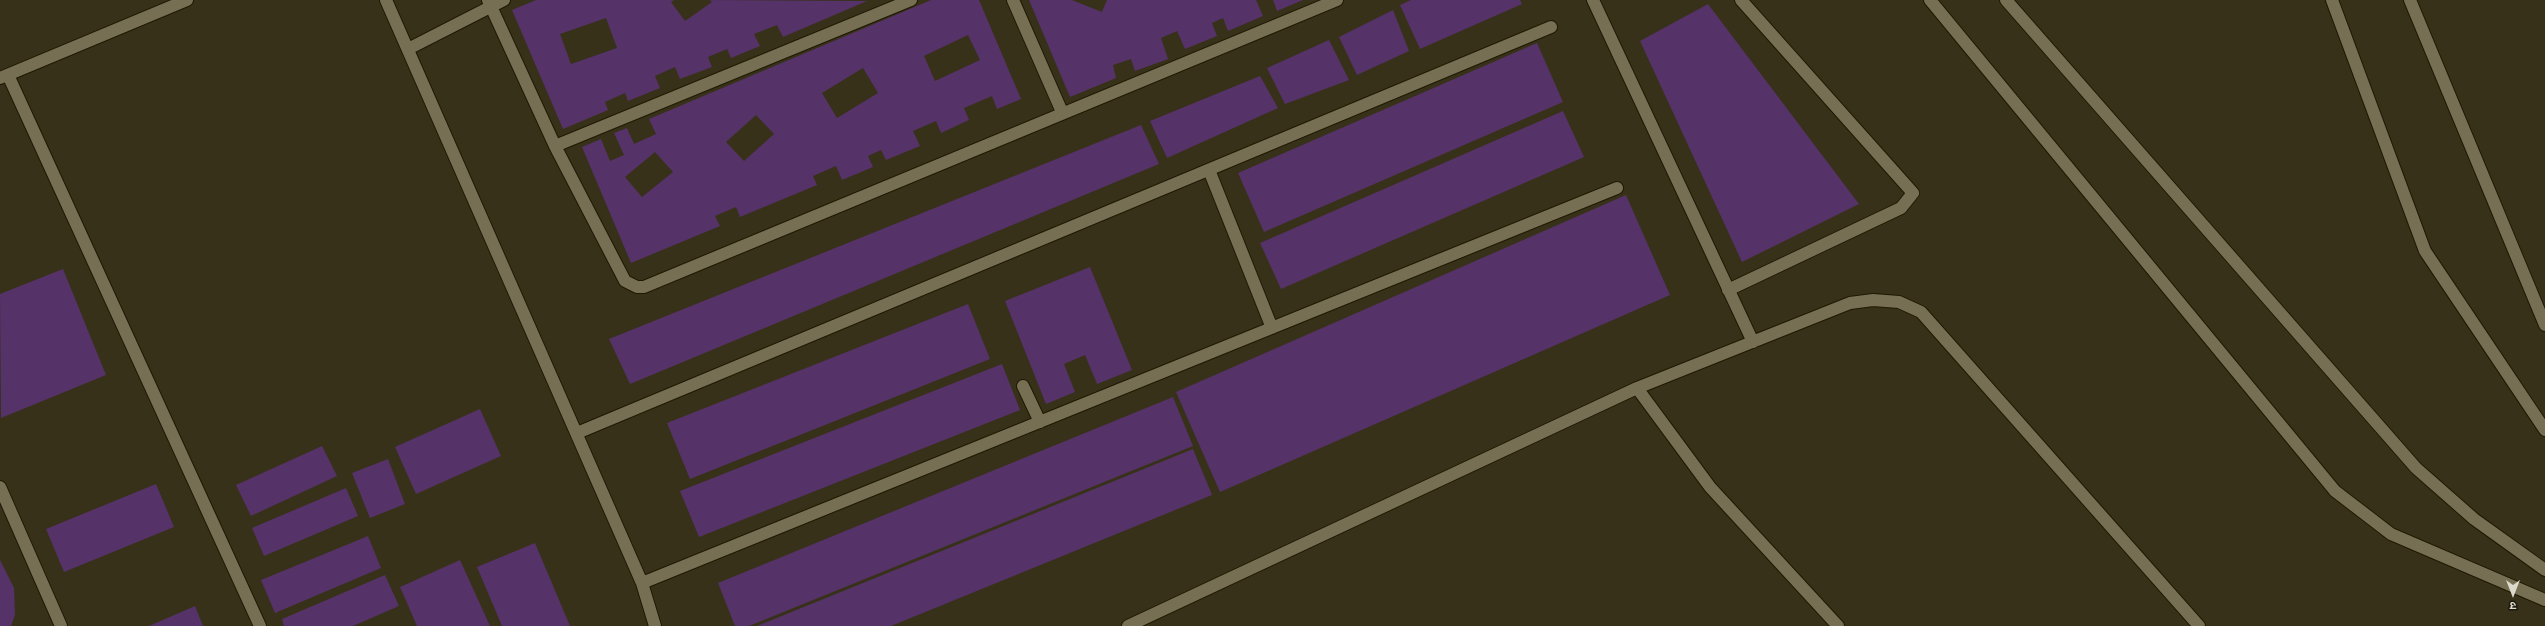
<!DOCTYPE html>
<meta charset="utf-8">
<style>
body{margin:0}
#map{position:relative;width:2545px;height:626px;overflow:hidden;background:#383119;font-family:"Asap Condensed","Noto Sans Devanagari",sans-serif}
canvas{display:block}
.north{position:absolute;left:2493px;top:574px;width:40px;height:40px;-webkit-text-stroke:3px #1c190f;paint-order:stroke;rotate:180deg;font-size:11px;font-weight:700;line-height:16px;text-align:center;color:#ddd9cb}
.north::after{content:'';display:block;margin:auto;width:14px;height:18px;background:#ddd9cb;clip-path:polygon(50% 0,100% 100%,50% 72%,0 100%)}
</style>
<div id="map">
<canvas width="2545" height="626"></canvas>
<div class="north">उ</div>
</div>
<script>
const c = document.querySelector('canvas').getContext('2d');
c.lineJoin = 'round';
function fillPath(path, color) { c.fillStyle = color; c.fill(path, 'evenodd'); }
const poly = rows => new Path2D(rows.map(r => 'M' + r).join(''));
function trace(path, color, width, dash) { c.strokeStyle = color; c.lineWidth = width; c.lineCap = dash ? 'butt' : 'round'; c.setLineDash(dash || []); c.stroke(path); }
const building = poly([
 [536,0,674,0,671,2,685,21,712,2,710,0,867,1,783,37,777,25,754,34,760,46,731,58,727,49,708,57,712,67,680,79,675,67,655,76,660,88,628,101,625,93,605,102,608,110,563,129,512,10],
 [606,18,617,48,571,64,560,34],
 [931,0,979,0,1021,99,997,109,992,96,964,108,969,120,941,133,936,121,913,131,920,146,886,160,881,150,868,156,873,167,842,180,836,166,813,176,817,185,740,217,736,207,715,216,720,226,631,263,582,147,601,139,610,161,624,155,614,133,627,128,634,144,656,134,649,119],
 [968,35,980,60,935,81,924,56],
 [863,68,878,93,837,118,822,93],
 [756,115,774,134,744,161,726,142],
 [655,152,673,172,642,197,625,177],
 [1029,0,1072,0,1102,12,1107,0,1256,0,1263,16,1228,31,1223,18,1212,23,1217,36,1185,49,1177,31,1161,38,1168,59,1135,71,1131,59,1113,65,1116,78,1070,97],
 [1273,0,1303,0,1277,11],
 [1411,0,1520,0,1522,4,1420,49,1400,5],
 [1708,4,1859,204,1742,262,1640,41],
 [1393,10,1409,51,1357,75,1339,37],
 [1329,40,1349,80,1285,104,1267,68],
 [1537,43,1563,102,1264,232,1238,173],
 [1260,76,1278,108,1167,158,1150,121],
 [1563,111,1584,157,1281,289,1260,243],
 [1141,125,1159,164,630,384,609,339],
 [1626,195,1670,295,1220,492,1176,392],
 [1090,267,1132,370,1097,384,1085,355,1064,364,1075,392,1046,404,1005,301],
 [63,269,106,375,1,418,0,294],
 [968,304,990,359,690,479,667,423],
 [1002,364,1020,410,699,537,680,491],
 [1173,397,1193,446,749,626,735,626,718,583],
 [480,409,501,456,416,494,395,447],
 [322,446,337,476,251,516,236,485],
 [1193,449,1212,495,891,626,757,626],
 [388,459,405,504,370,518,352,473],
 [156,484,174,527,64,572,46,529],
 [346,488,358,516,264,556,252,528],
 [368,536,381,568,275,613,261,580],
 [535,543,570,626,502,626,477,567],
 [0,560,14,588,15,615,11,626,0,626],
 [460,560,490,626,417,626,400,587],
 [385,575,399,606,353,626,284,626,282,619],
 [195,606,203,626,149,626]
]);
const minor = poly([
 [386,0,642,583,655,626],
 [488,0,555,146,625,281,637,287,644,287,1337,0],
 [1013,0,1062,112],
 [1593,0,1753,342],
 [1930,0,2335,491,2391,534,2545,600],
 [2006,0,2416,468,2474,519,2545,570],
 [2332,0,2425,251,2545,430],
 [2410,0,2545,325],
 [408,49,504,0],
 [8,75,260,626],
 [0,78,187,0],
 [555,146,911,0],
 [1209,170,1272,328],
 [1728,290,1901,208,1913,193,1741,0],
 [1023,386,1040,422],
 [1637,388,1710,487,1838,626],
 [577,433,1551,27],
 [0,487,61,626],
 [642,583,1617,188],
 [1128,626,1637,388,1850,303,1873,300,1899,302,1921,312,2199,626]
]);
fillPath(building, '#553268');
trace(minor, '#1f1902', 14);
trace(minor, '#766f54', 12);
</script>
